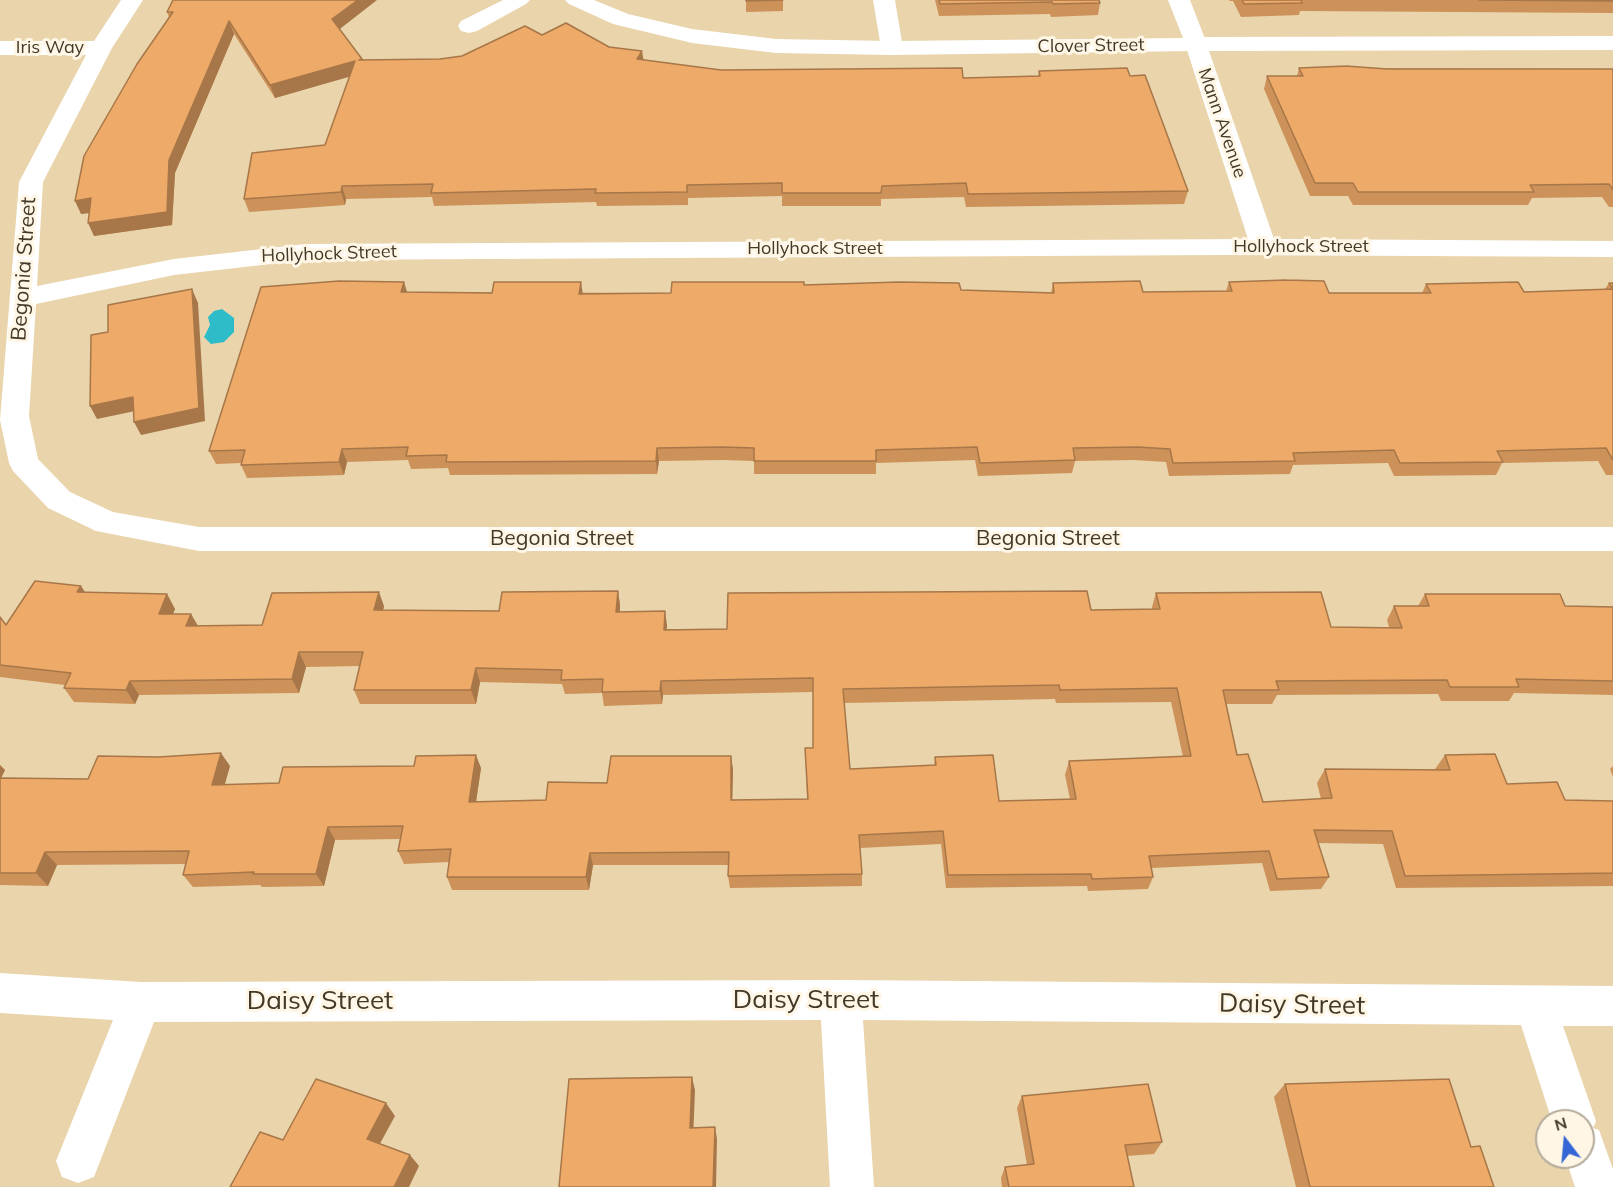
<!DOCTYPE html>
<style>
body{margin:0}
#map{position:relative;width:1613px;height:1187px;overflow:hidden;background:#e9d4ab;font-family:Mulish,sans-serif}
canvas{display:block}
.north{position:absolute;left:1535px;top:1109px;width:60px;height:60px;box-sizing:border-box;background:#fff6e6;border:2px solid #b3aa9a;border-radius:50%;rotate:344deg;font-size:16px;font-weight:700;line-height:24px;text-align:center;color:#423929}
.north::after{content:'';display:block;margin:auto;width:21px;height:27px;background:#3566d6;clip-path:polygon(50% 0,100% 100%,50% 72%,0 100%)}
</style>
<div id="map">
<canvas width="1613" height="1187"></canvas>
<div class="north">N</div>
</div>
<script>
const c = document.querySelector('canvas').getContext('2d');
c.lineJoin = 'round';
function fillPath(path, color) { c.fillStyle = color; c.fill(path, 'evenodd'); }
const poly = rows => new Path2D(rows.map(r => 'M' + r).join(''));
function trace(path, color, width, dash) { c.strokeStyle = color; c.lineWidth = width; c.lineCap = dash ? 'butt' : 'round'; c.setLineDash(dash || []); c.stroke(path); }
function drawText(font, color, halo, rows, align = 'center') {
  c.font = font + ' Mulish,sans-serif'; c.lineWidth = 6; c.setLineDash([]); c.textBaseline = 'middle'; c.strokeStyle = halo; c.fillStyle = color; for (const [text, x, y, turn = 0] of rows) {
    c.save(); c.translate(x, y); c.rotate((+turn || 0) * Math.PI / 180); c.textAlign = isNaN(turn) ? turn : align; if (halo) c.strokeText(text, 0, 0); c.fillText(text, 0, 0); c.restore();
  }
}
const water = poly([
 [222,309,234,318,234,332,224,342,211,344,204,337,210,325,208,317,214,311]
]);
const street = poly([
 [121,0,143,0,112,48,43,182,37,286,174,259,306,244,1248,239,1185,44,1188,39,1196,37,1613,36,1613,50,1209,51,1274,239,1613,241,1613,257,1223,255,306,260,174,275,36,304,29,416,38,459,70,492,113,512,199,527,1613,527,1613,551,199,551,96,531,48,508,13,471,9,463,0,420,19,182,86,55,0,55,0,41,94,41,121,0],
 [503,0,530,0,526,4,477,31,469,33,461,31,458,26,461,21,503,0],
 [873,0,895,0,903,48,900,53,892,55,884,53,881,48,873,0],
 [0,973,141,982,841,980,1613,986,1613,1026,1563,1026,1596,1121,1593,1128,1599,1130,1613,1169,1613,1187,1575,1187,1565,1157,1583,1157,1583,1121,1552,1121,1521,1025,863,1020,874,1187,830,1187,821,1020,154,1022,94,1177,78,1183,62,1177,56,1161,113,1020,0,1013,0,973]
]);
const secondary = poly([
 [565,0,594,0,628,14,692,29,776,39,892,41,1183,38,1168,0,1190,0,1207,44,1204,49,1196,51,892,55,776,53,692,43,613,24,569,4,565,0]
]);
const wall = poly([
 [746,0,783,0,783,11,746,12],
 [935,0,1099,0,1100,3,1098,15,1051,17,1050,14,939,16],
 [1229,0,1613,0,1613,13,1300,11,1299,15,1241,17,1233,1,1230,1],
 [167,12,339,29,362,60,440,59,462,56,542,35,609,47,643,60,721,70,963,78,1038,76,1039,71,1130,76,1188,191,1184,204,966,207,964,197,881,199,881,206,782,206,782,196,688,198,688,205,597,206,596,202,434,206,432,197,346,199,345,205,249,212,244,199,325,145,350,76,275,98,234,34,175,173,172,225,94,236,89,213,81,214,169,17],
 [1299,68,1613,69,1613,207,1609,207,1602,197,1532,198,1528,205,1353,205,1348,196,1310,196,1264,89,1267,76,1297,76],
 [1229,282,1329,293,1422,293,1426,284,1524,292,1605,289,1609,283,1613,283,1613,475,1606,475,1598,461,1502,463,1496,475,1394,476,1388,463,1293,465,1290,474,1169,476,1166,462,1134,460,1075,461,1072,473,978,476,975,460,876,463,876,474,754,474,754,461,723,460,659,461,657,474,450,475,448,468,411,469,408,460,347,462,344,475,247,478,241,465,241,463,216,464,209,451,407,292,671,293,804,285,1051,293,1053,283,1143,292,1226,291],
 [618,591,620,605,620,612,667,625,666,629,727,629,1091,610,1152,609,1152,607,1156,593,1331,627,1389,627,1387,620,1394,606,1418,606,1425,594,1565,606,1613,607,1613,695,1514,693,1509,701,1441,701,1438,694,1277,695,1272,704,1226,704,1237,755,1263,802,1321,799,1317,783,1325,769,1436,770,1435,769,1445,755,1507,784,1565,800,1613,801,1613,886,1396,888,1383,844,1318,843,1329,877,1321,889,1270,891,1262,863,1151,868,1153,877,1148,889,1088,891,1087,886,946,888,941,844,860,848,862,874,862,886,730,888,728,876,729,865,593,865,589,890,452,890,447,877,449,862,404,864,398,851,400,839,335,840,324,886,262,887,260,885,193,887,183,875,186,864,57,865,48,886,0,885,0,765,5,770,1,778,88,779,230,766,224,785,279,783,481,768,476,802,546,800,607,783,731,756,733,770,732,800,807,799,805,748,813,748,813,692,663,695,662,704,604,706,602,693,565,694,562,684,480,682,476,704,360,704,354,690,360,666,306,667,299,693,139,695,135,704,74,702,64,688,65,685,0,677,0,617,6,625,85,593,167,594,175,609,173,614,191,614,198,626,262,625,384,606,383,610,499,611],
 [1055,699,1056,703,1171,702,1183,757,1069,761,1065,775,1070,799,999,801,935,757,934,765,850,769,844,703],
 [1613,766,1613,777,1610,769],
 [1285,1084,1471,1147,1494,1187,1296,1187,1274,1097],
 [1022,1096,1162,1142,1154,1154,1127,1156,1134,1187,1002,1187,1001,1178,1005,1167,1027,1165,1017,1108]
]);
const shadedWall = poly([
 [358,0,377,0,336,32,332,19],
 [229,21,234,34,175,173,172,225,94,236,88,223,169,160],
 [642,51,644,63,637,59],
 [355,61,359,74,275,98,270,85],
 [342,186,346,199,345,205,341,192],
 [91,198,97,212,81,214,75,201],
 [404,282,408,295,401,292],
 [581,282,583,295,579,294],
 [192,289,198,303,205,421,141,435,134,422],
 [133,397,140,410,97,419,90,406],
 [657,448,659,461,657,474,656,461],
 [342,449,347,462,344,475,339,462],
 [81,586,91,601,77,592],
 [618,591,620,605,619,626,616,612],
 [379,592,384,606,380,624,374,610],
 [167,594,175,609,167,628,159,614],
 [665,611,667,625,666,644,664,630],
 [191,614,199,628,186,626],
 [299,652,306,667,299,693,292,679],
 [476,668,480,682,476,704,471,690],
 [130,681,139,695,135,704,126,690],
 [661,681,663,695,662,704,660,691],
 [221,753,230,766,221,798,212,785],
 [476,755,481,768,474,815,469,802],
 [731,756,733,770,732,813,731,800],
 [0,765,5,770,0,780],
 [328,827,335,840,324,886,316,874],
 [45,852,57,865,48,886,36,873],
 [590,853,593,865,589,890,586,877],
 [692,1077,695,1090,693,1140,690,1128],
 [386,1103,395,1116,376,1151,367,1139],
 [715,1127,717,1139,716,1187,713,1187],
 [410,1155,419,1166,409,1187,394,1187]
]);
const building = poly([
 [173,0,358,0,332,19,362,59,359,60,440,59,462,56,525,26,542,35,566,23,609,47,642,51,637,59,721,70,962,68,963,78,1040,76,1039,71,1127,68,1130,76,1145,75,1188,191,968,194,966,183,882,186,881,193,782,193,782,183,687,185,687,192,595,193,596,189,431,193,433,184,342,186,341,192,244,199,252,153,325,145,355,61,270,85,229,21,169,160,167,212,88,223,91,198,75,201,84,156,137,64,173,12,167,12,173,0],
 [746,0,783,0,746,1,746,0],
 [939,0,1099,0,1100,3,1053,4,1052,2,940,4,939,0],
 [1242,0,1301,0,1302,3,1244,4,1242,0],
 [1479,0,1613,0,1613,1,1479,0],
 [1346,66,1387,69,1613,69,1613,190,1609,184,1530,185,1534,192,1358,192,1353,183,1315,183,1267,76,1303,76,1299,68,1346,66],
 [1286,280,1324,281,1329,293,1431,293,1426,284,1518,282,1524,292,1613,289,1609,283,1613,283,1613,460,1606,448,1497,451,1503,462,1400,463,1394,450,1293,453,1295,461,1173,463,1170,449,1138,447,1073,448,1075,460,980,463,977,447,876,450,876,461,754,461,754,448,722,447,657,448,656,461,446,462,447,455,406,456,408,447,342,449,339,462,241,465,245,450,209,451,261,287,339,281,404,282,401,292,492,293,494,282,581,282,579,294,671,293,672,282,804,282,804,285,899,282,959,283,961,290,1054,293,1053,283,1140,281,1143,292,1232,291,1229,282,1286,280],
 [192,289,199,408,134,422,133,397,90,406,91,335,108,332,108,305,192,289],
 [35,581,81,586,77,592,167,594,159,614,191,614,186,626,262,625,272,593,379,592,374,610,499,611,502,592,618,591,616,612,665,611,664,630,727,629,728,593,1087,591,1091,610,1160,609,1156,593,1321,592,1331,627,1402,628,1394,606,1429,606,1425,594,1560,594,1565,606,1613,607,1613,681,1516,679,1519,687,1450,687,1447,680,1276,681,1279,690,1223,690,1237,755,1248,754,1263,802,1332,798,1325,769,1450,770,1445,755,1495,754,1507,784,1557,782,1565,800,1613,801,1613,873,1405,876,1392,831,1314,830,1329,877,1277,879,1269,851,1149,856,1153,877,1092,879,1091,874,948,875,943,831,859,835,862,874,728,876,729,852,590,853,586,877,447,877,451,849,398,851,403,826,328,827,316,874,253,874,254,872,183,875,189,851,45,852,36,873,0,873,0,778,88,779,98,756,159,757,221,753,212,785,279,783,283,767,414,766,416,756,476,755,469,802,546,800,548,782,607,783,611,756,731,756,731,800,808,799,805,748,813,748,813,678,661,681,660,691,602,692,603,679,561,680,562,670,476,668,471,690,354,690,363,652,299,652,292,679,130,681,126,690,64,688,71,673,0,665,0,617,6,625,35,581],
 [1059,685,1060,690,1177,688,1191,756,1069,761,1076,799,999,801,993,755,935,757,936,765,850,769,843,689,1059,685],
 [692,1077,690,1128,715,1127,713,1187,559,1187,569,1079,692,1077],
 [316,1079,386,1103,367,1139,410,1155,394,1187,230,1187,260,1132,283,1140,316,1079],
 [1449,1079,1471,1147,1480,1146,1494,1187,1310,1187,1285,1084,1449,1079],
 [1148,1084,1162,1142,1125,1145,1134,1187,1009,1187,1005,1167,1034,1164,1022,1096,1148,1084]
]);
const farStreetnames = [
 ["Clover Street",1091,46,-1],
 ["Iris Way",50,48],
 ["Mann Avenue",1222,123,71],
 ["Hollyhock Street",1301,247],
 ["Hollyhock Street",815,249],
 ["Hollyhock Street",329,254,-2]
];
const streetNames = [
 ["Begonia Street",24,269,-86],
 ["Begonia Street",562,539],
 ["Begonia Street",1048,539]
];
const nearStreetnames = [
 ["Daisy Street",806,1000],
 ["Daisy Street",320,1001],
 ["Daisy Street",1292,1005,1]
];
fillPath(water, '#2ebcc8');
fillPath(street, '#fff');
fillPath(secondary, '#fff');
fillPath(wall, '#cd9259');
fillPath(shadedWall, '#a77749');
fillPath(building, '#eeaa68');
trace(building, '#a77749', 1.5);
drawText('18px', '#423929', '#fff6e6', farStreetnames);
drawText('21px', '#423929', '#fff6e6', streetNames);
drawText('26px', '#423929', '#fff6e6', nearStreetnames);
</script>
